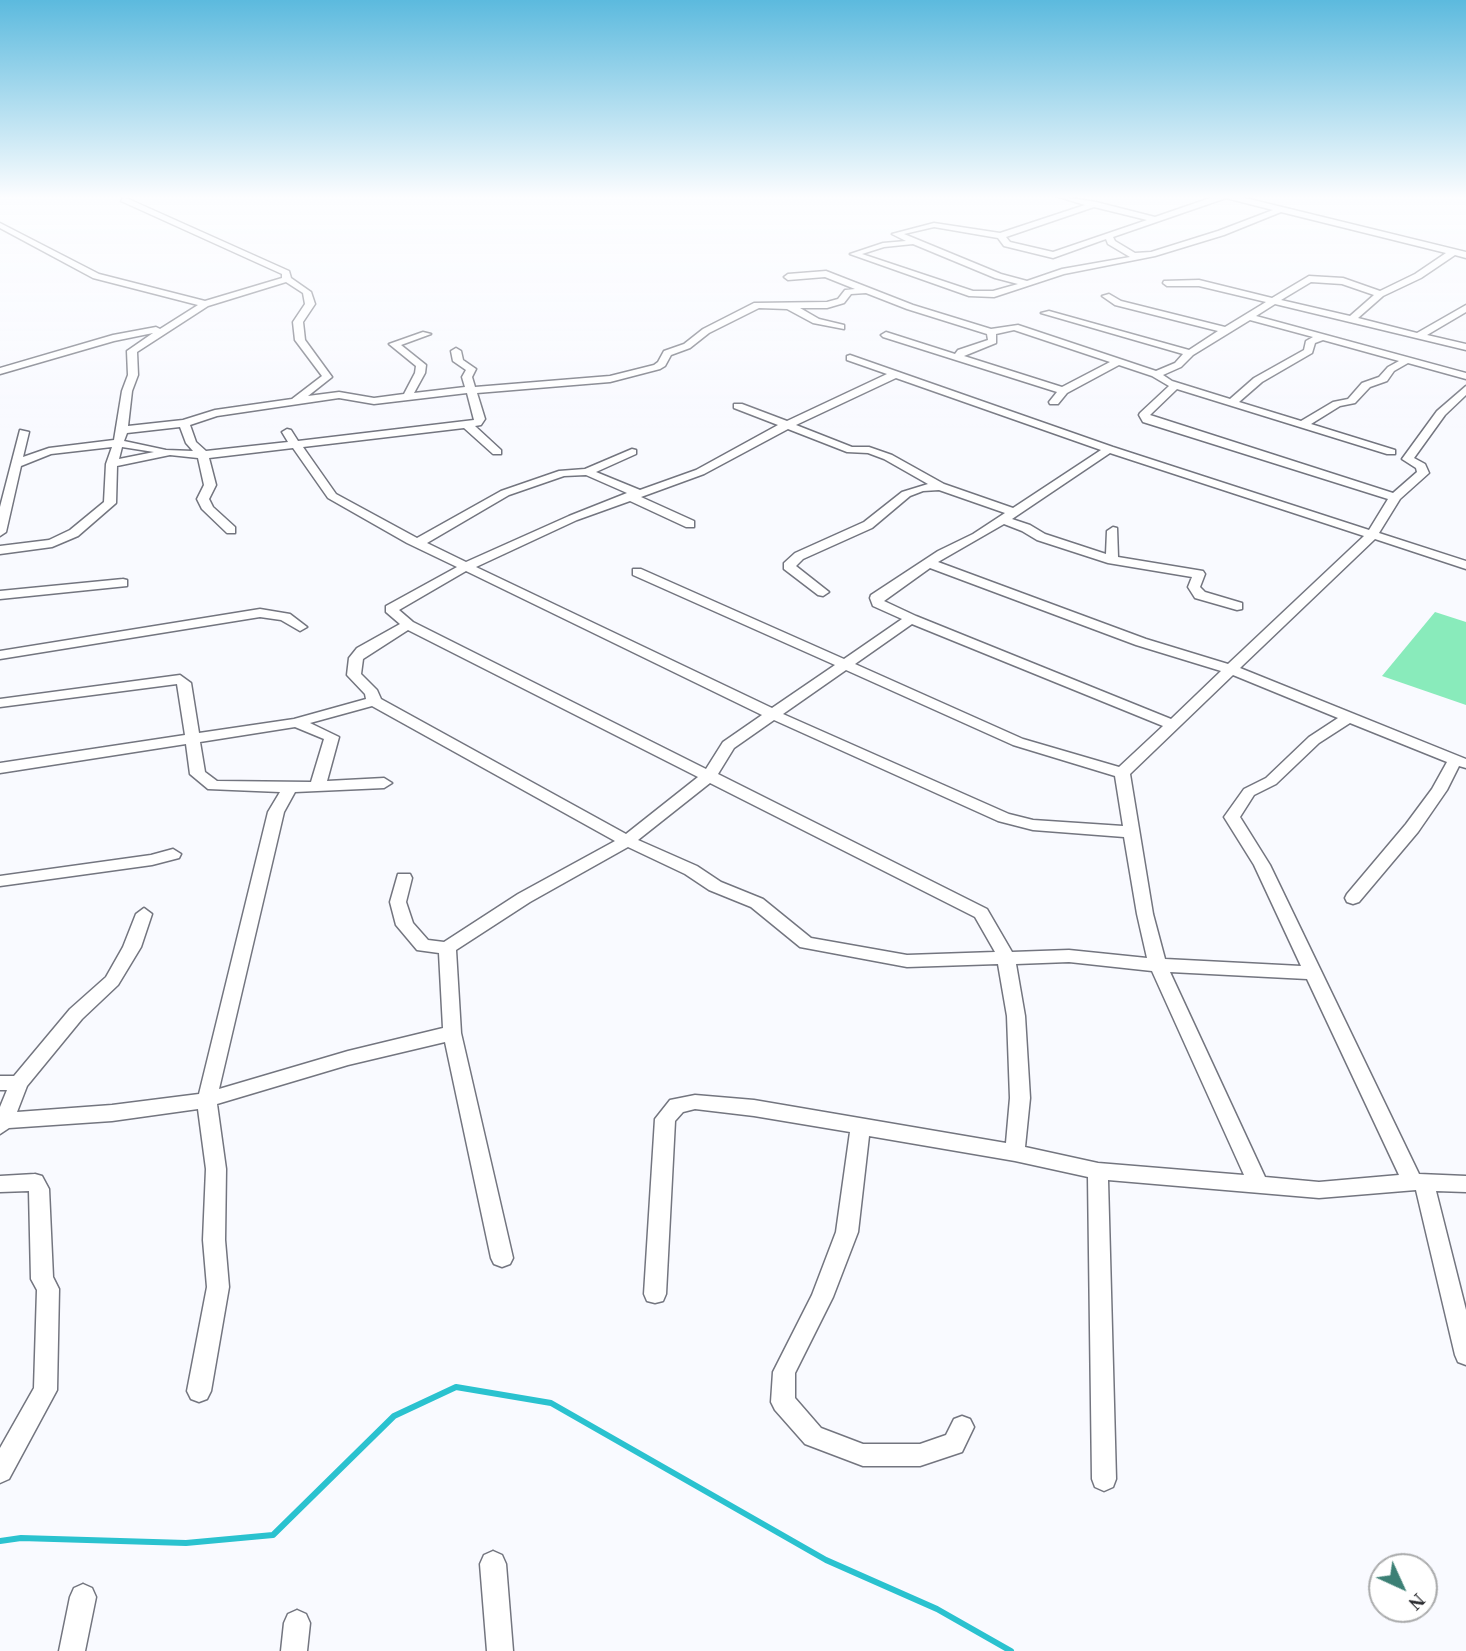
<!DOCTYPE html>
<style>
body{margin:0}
#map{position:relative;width:1466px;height:1651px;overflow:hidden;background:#f9faff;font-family:Georgia,serif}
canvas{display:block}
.north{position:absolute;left:1368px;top:1553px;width:70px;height:70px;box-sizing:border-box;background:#fff;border:2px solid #aaabac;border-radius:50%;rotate:135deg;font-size:19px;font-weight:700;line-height:28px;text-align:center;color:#2b2c30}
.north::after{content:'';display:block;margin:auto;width:24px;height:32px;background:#3c8075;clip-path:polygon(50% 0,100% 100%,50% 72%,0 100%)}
</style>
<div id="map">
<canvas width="1466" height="1651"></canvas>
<div class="north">N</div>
</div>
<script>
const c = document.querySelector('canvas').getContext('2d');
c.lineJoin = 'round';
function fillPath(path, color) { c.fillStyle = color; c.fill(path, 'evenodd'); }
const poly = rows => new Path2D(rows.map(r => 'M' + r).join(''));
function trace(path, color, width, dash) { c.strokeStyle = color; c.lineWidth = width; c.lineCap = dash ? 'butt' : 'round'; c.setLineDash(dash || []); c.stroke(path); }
const green = poly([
 [1435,612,1466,622,1466,705,1382,676]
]);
const stream = poly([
 [0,1541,21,1538,186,1543,273,1535,394,1416,456,1387,551,1403,826,1560,937,1609,1011,1651]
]);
const minor = poly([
 [1056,196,1096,202,1155,217,1216,196,1237,196,1466,252,1466,258,1455,255,1421,278,1383,296,1358,318,1417,333,1466,305,1466,312,1427,335,1466,344,1466,350,1275,304,1256,316,1466,373,1466,379,1408,363,1394,371,1387,381,1370,387,1355,403,1340,406,1311,424,1395,450,1395,454,1387,454,1177,389,1150,415,1393,493,1417,472,1416,468,1402,459,1437,411,1466,386,1466,395,1445,415,1414,458,1425,464,1429,473,1400,499,1379,533,1466,561,1466,569,1375,539,1240,668,1466,759,1466,768,1459,766,1447,790,1418,832,1359,902,1353,904,1347,902,1345,898,1347,894,1406,824,1432,789,1447,762,1350,723,1319,743,1276,784,1254,795,1240,817,1270,865,1419,1174,1466,1176,1466,1192,1436,1191,1466,1310,1466,1365,1458,1362,1455,1355,1416,1190,1319,1198,1108,1180,1116,1479,1113,1487,1104,1491,1095,1487,1092,1479,1088,1177,1015,1161,869,1136,858,1232,833,1297,795,1373,795,1398,821,1428,863,1444,920,1444,946,1435,954,1419,962,1416,970,1419,974,1427,962,1452,920,1466,863,1466,805,1444,775,1410,771,1402,773,1372,812,1295,836,1232,850,1132,754,1116,695,1109,683,1112,675,1121,666,1294,663,1301,655,1303,647,1301,644,1294,655,1119,670,1100,695,1095,754,1100,1006,1143,1010,1098,1007,1016,998,964,907,967,800,947,751,907,709,890,685,874,628,847,530,902,456,950,461,1033,513,1258,510,1264,502,1267,494,1264,491,1258,445,1042,348,1065,217,1104,226,1169,225,1240,229,1287,211,1391,207,1399,199,1402,191,1399,187,1391,207,1287,203,1240,206,1169,198,1109,112,1121,9,1128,0,1134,0,1107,7,1090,0,1090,0,1076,14,1076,70,1009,106,977,123,947,136,914,144,908,152,914,141,947,118,985,82,1019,27,1086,17,1112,112,1105,199,1094,268,812,280,792,208,789,190,774,186,744,0,773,0,763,185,735,177,684,0,707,0,699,180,675,191,683,199,733,294,719,366,699,365,694,347,675,349,658,357,648,400,624,386,612,386,606,457,567,407,543,328,498,293,448,209,458,216,485,209,499,213,507,235,527,235,533,227,533,202,509,197,499,204,485,198,458,170,455,117,466,116,503,78,536,52,547,0,554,0,546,49,540,70,530,104,502,106,464,112,447,51,454,21,466,6,532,0,536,0,507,20,430,29,432,23,457,49,448,114,440,122,391,128,375,127,351,153,333,114,341,0,374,0,368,113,335,156,327,160,329,198,305,93,278,0,228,0,223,99,274,205,301,282,278,282,274,121,201,124,197,289,271,291,278,311,292,315,304,303,322,305,340,332,377,308,396,339,392,374,398,404,394,415,373,416,366,389,344,423,332,431,334,401,345,426,365,425,373,414,393,465,387,462,377,466,370,453,361,451,351,456,348,461,351,463,360,476,369,472,377,475,387,610,376,654,365,658,362,664,351,684,344,703,329,754,303,827,302,838,299,845,290,855,289,825,277,788,280,784,277,788,274,826,271,913,305,991,329,1018,325,1156,371,1175,363,1183,354,1041,313,1049,311,1189,350,1218,331,1115,305,1102,296,1109,294,1121,301,1225,327,1266,302,1199,286,1167,286,1163,283,1164,281,1199,280,1272,298,1309,276,1343,278,1380,291,1415,274,1446,253,1281,212,1224,235,1155,256,1064,274,994,297,969,296,850,254,883,243,906,241,892,234,934,223,1000,233,1085,205,1056,196],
 [1226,198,1273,210,1218,231,1151,252,1135,253,1115,241,1113,237,1226,198],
 [1094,207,1147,220,1053,252,1010,242,1006,237,1094,207],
 [934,227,998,238,1004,246,1053,258,1106,239,1108,244,1130,257,1062,269,1027,281,1001,274,904,234,934,227],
 [913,244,995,278,1018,284,993,291,973,291,862,254,884,247,913,244],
 [286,282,303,293,305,304,293,322,295,340,322,376,292,399,215,410,183,420,128,426,132,391,138,375,137,352,208,306,286,282],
 [1311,282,1342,284,1374,295,1350,316,1281,300,1311,282],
 [866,293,907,309,987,334,988,340,958,350,955,354,886,332,881,335,883,337,1057,392,1049,402,1050,404,1058,404,1067,393,1119,365,1152,376,1169,386,1140,413,1139,415,1143,422,1388,499,1369,530,1113,447,850,355,847,356,847,360,887,374,787,421,742,404,734,404,734,408,778,425,696,470,640,490,596,472,636,454,636,450,632,449,585,469,559,471,501,491,417,538,336,494,303,447,464,428,493,454,501,454,501,450,475,426,481,425,485,419,477,393,610,382,660,369,665,366,671,355,690,348,709,333,759,308,787,309,813,323,844,329,844,325,819,319,800,308,827,308,844,303,851,294,866,293],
 [1250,320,1313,337,1306,341,1304,350,1254,378,1230,399,1172,381,1163,375,1181,367,1193,355,1250,320],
 [1014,330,1110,362,1062,387,964,356,996,343,996,334,1014,330],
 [1323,340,1399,361,1388,367,1379,377,1362,383,1348,399,1333,402,1301,421,1239,402,1262,382,1312,353,1315,343,1323,340],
 [896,378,1101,450,1013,508,944,484,892,455,869,447,852,447,796,425,896,378],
 [467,393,474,420,298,441,291,430,287,429,282,432,288,442,206,451,196,442,190,425,217,416,339,398,374,404,467,393],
 [180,427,186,443,193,451,166,450,124,441,127,433,180,427],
 [788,429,847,452,868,453,884,459,928,484,902,492,864,522,795,553,784,563,784,569,818,595,823,596,829,592,796,566,803,559,872,528,910,496,923,491,939,490,1005,513,973,534,938,551,871,595,870,598,873,606,902,619,844,659,641,569,633,569,633,575,835,665,772,708,476,567,577,520,630,501,686,527,694,527,694,521,641,497,704,474,788,429],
 [122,447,154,452,119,459,122,447],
 [1110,453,1364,536,1228,664,1146,639,938,562,1004,524,1022,531,1037,540,1108,563,1192,577,1188,587,1195,598,1237,610,1242,609,1242,603,1205,592,1200,587,1205,574,1203,571,1118,557,1117,528,1113,527,1107,531,1106,554,1045,534,1030,525,1012,519,1110,453],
 [586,475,627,493,569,516,466,562,427,543,509,495,564,476,586,475],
 [930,568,1136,645,1221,671,1171,719,916,616,884,601,930,568],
 [466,571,762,715,723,742,706,769,413,622,399,610,466,571],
 [912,624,1163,726,1119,767,1023,739,855,664,912,624],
 [408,630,698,777,626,834,381,699,377,690,361,674,363,659,408,630],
 [846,670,1013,745,1115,776,1123,826,1033,820,1009,814,783,714,846,670],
 [1233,675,1338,718,1309,737,1266,778,1244,789,1224,817,1254,865,1301,966,1165,959,1153,914,1130,774,1233,675],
 [372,706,615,841,518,894,444,942,428,940,413,923,406,902,412,878,410,874,398,874,390,902,396,925,417,950,439,953,443,1028,348,1051,219,1089,284,812,295,792,384,788,392,783,384,778,327,781,339,737,310,723,372,706],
 [774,720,998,821,1033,830,1124,837,1137,914,1147,958,1069,950,1012,952,987,909,718,774,734,748,774,720],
 [295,727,324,739,311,782,217,781,205,772,200,742,295,727],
 [710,783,975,917,995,952,907,955,811,938,763,899,721,882,697,866,638,840,710,783],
 [1069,962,1152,971,1244,1175,1098,1163,1025,1147,1030,1098,1025,1016,1016,964,1069,962],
 [1170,972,1307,979,1399,1175,1319,1182,1265,1177,1170,972],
 [123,579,127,580,127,586,0,599,0,591,123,579],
 [260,609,290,614,307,627,300,631,281,620,260,617,0,659,0,651,260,609],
 [173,849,181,854,179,858,152,865,0,886,0,876,151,855,173,849],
 [35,1174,42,1176,49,1189,53,1277,59,1289,57,1390,9,1479,0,1483,0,1448,34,1388,37,1290,31,1279,29,1191,0,1192,0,1176,35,1174],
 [493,1551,502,1555,506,1564,513,1651,487,1651,480,1564,484,1555,493,1551],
 [83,1584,92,1588,96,1597,85,1651,59,1651,70,1597,74,1588,83,1584],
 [297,1610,306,1614,310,1623,307,1651,281,1651,284,1623,288,1614,297,1610]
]);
fillPath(green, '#89ebbb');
trace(stream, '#2ac2cf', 6);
trace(minor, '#73757f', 3);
fillPath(minor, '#fff');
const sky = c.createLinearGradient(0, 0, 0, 428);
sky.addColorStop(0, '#5cbade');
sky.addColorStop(0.46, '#fcfdff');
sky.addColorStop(1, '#fcfdff00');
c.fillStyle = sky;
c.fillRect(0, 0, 1466, 428);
</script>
